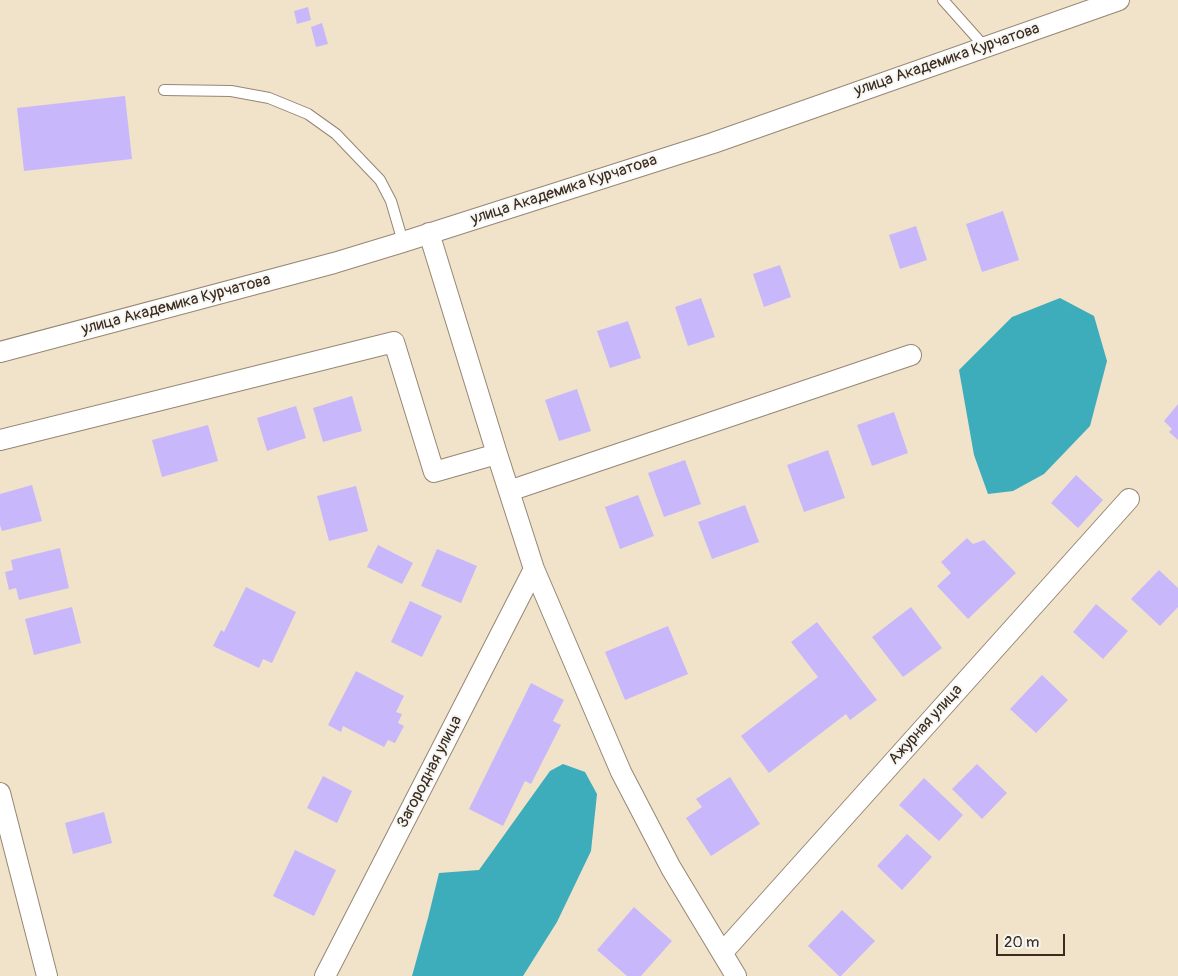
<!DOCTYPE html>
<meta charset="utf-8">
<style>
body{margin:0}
#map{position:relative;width:1178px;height:976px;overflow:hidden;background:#f0e3c9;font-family:Pangolin,sans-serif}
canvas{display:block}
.scale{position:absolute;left:996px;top:934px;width:69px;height:22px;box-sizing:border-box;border:2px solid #3b2a1e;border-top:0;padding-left:6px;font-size:15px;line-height:18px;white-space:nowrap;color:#3b2a1e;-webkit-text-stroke:4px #f6f6f2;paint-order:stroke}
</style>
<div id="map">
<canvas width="1178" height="976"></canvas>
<div class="scale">20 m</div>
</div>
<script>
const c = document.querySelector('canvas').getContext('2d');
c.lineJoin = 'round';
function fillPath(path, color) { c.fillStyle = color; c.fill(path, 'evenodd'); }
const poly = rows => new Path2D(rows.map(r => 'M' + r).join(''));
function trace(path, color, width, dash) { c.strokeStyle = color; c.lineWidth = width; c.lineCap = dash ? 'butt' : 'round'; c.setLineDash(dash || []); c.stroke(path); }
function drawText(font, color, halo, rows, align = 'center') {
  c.font = font + ' Pangolin,sans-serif'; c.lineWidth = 4; c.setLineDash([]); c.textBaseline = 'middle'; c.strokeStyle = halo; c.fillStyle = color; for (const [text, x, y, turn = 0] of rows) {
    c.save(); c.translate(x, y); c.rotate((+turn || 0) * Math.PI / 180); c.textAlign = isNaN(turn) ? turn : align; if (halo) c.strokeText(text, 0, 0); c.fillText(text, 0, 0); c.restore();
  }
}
const water = poly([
 [1060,298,1094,316,1107,361,1090,426,1044,474,1013,491,988,494,974,455,959,370,1012,317],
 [563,764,585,772,597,794,591,851,557,922,523,976,412,976,428,918,439,873,479,870,550,771]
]);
const building = poly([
 [308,7,311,20,297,24,294,11],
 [322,23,328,44,316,47,311,27],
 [125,96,132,159,24,171,17,108],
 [1003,211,1019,260,982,272,966,224],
 [916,226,927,260,900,269,889,235],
 [780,265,791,297,764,307,753,274],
 [701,298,715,337,688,346,675,307],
 [628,321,641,358,610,368,597,331],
 [577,389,591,431,559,441,545,400],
 [352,396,362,431,323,442,313,408],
 [1178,404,1178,440,1169,432,1172,429,1164,421],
 [296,406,306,438,267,451,257,418],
 [894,412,908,453,872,466,857,425],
 [208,425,218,461,162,477,152,440],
 [828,450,845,498,804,512,787,465],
 [685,460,701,504,664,517,648,473],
 [1076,475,1103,500,1078,528,1051,503],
 [32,485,42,521,2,531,0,525,0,494],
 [356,486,368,531,329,541,317,496],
 [638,495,654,536,620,549,605,507],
 [745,505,759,542,712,559,698,522],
 [967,538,973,544,984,540,1016,573,968,619,937,586,951,573,941,562],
 [378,545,413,563,402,584,367,567],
 [60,548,69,588,19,600,16,588,9,590,5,572,13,570,11,560],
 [437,549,477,566,461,603,421,586],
 [1159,570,1178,588,1178,607,1160,626,1131,599],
 [246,587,296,612,272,663,263,659,259,668,213,646,221,630,224,632],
 [410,601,442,616,422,657,391,642],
 [1096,604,1128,631,1103,659,1073,632],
 [72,607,81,643,34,655,25,619],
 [911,607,942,648,903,677,872,637],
 [817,622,877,700,850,720,846,714,769,773,741,736,818,677,791,642],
 [668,626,688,674,625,700,605,652],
 [356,671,404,696,396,712,402,714,398,723,404,726,395,743,388,740,384,747,343,726,341,732,328,725],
 [1042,675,1068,700,1036,733,1010,709],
 [531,683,564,700,553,721,561,725,531,784,525,781,503,826,469,809],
 [977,764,1007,793,982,819,952,789],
 [323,776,352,791,337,823,307,808],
 [730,777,760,824,711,856,686,818,702,807,696,799],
 [924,778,963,815,939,841,899,805],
 [104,812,112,843,73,854,65,823],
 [907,834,932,857,902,890,877,866],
 [295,850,336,870,314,916,273,896],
 [634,907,672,941,641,976,627,976,597,950],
 [842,910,875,941,841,976,839,976,808,946]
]);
const lane = poly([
 [943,0,984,46],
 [164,90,231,91,269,98,308,114,336,134,380,180,391,201,403,242]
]);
const street = poly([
 [429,233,497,454,534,569,621,772,671,868,736,976],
 [0,352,334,263,403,242,713,143,1119,0],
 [0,440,394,342,434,472,497,454],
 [509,491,911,355],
 [0,793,47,976],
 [723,952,1129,499],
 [325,976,534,569]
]);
const streetNames = [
 ["улица Академика Курчатова",947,60,-19],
 ["улица Академика Курчатова",564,190,-18],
 ["улица Академика Курчатова",176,305,-15],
 ["Ажурная улица",926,725,-48],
 ["Загородная улица",430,772,-63]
];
fillPath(water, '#3dacbb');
fillPath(building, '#c8b7fb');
trace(lane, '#968674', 12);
trace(street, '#968674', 22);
trace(lane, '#fff', 10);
trace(street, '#fff', 20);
drawText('16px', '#3b2a1e', '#f6f6f2', streetNames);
</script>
